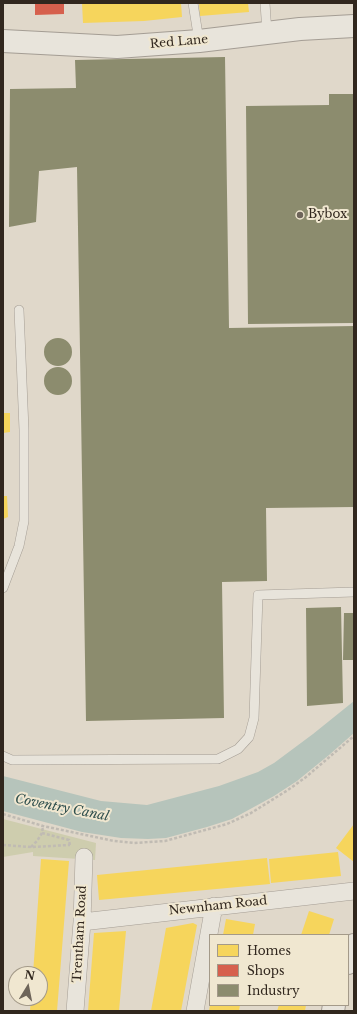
<!DOCTYPE html>
<style>
body{margin:0}
#map{position:relative;width:357px;height:1014px;overflow:hidden;background:#e0d8ca;font-family:"Libre Baskerville",serif}
canvas{display:block}
.frame{position:absolute;inset:0;border:4px solid #31271e;pointer-events:none}
.legend{position:absolute;left:209px;top:934px;width:140px;height:72px;box-sizing:border-box;background:#f0e7d0;border:1px solid #a49a89;margin:0;padding:5px 7px;list-style:none;font-size:12px;color:#31271e}
.legend li{display:flex;align-items:center;gap:8px;height:20px}
.legend b{width:20px;border:1px solid #a49a89}
.north{position:absolute;left:8px;top:966px;width:40px;height:40px;box-sizing:border-box;background:#f0e7d0;border:1px solid #a49a89;border-radius:50%;rotate:10deg;font-size:11px;font-weight:700;line-height:16px;text-align:center;color:#31271e}
.north::after{content:'';display:block;margin:auto;width:14px;height:18px;background:#6e655a;clip-path:polygon(50% 0,100% 100%,50% 72%,0 100%)}
</style>
<div id="map">
<canvas width="357" height="1014"></canvas>
<div class="frame"></div>
<ul class="legend">
<li><b style="height:11px;background:#f6d55c"></b>Homes</li>
<li><b style="height:11px;background:#d6604d"></b>Shops</li>
<li><b style="height:11px;background:#8c8c6e"></b>Industry</li>
</ul>
<div class="north">N</div>
</div>
<script>
const c = document.querySelector('canvas').getContext('2d');
c.lineJoin = 'round';
function fillPath(path, color) { c.fillStyle = color; c.fill(path, 'evenodd'); }
const poly = rows => new Path2D(rows.map(r => 'M' + r).join(''));
function trace(path, color, width, dash) { c.strokeStyle = color; c.lineWidth = width; c.lineCap = dash ? 'butt' : 'round'; c.setLineDash(dash || []); c.stroke(path); }
function drawText(font, color, halo, rows, align = 'center') {
  c.font = font + ' "Libre Baskerville",serif'; c.lineWidth = 4; c.setLineDash([]); c.textBaseline = 'middle'; c.strokeStyle = halo; c.fillStyle = color; for (const [text, x, y, turn = 0] of rows) {
    c.save(); c.translate(x, y); c.rotate((+turn || 0) * Math.PI / 180); c.textAlign = isNaN(turn) ? turn : align; if (halo) c.strokeText(text, 0, 0); c.fillText(text, 0, 0); c.restore();
  }
}
const green = poly([
 [3,819,96,843,95,860,33,856,33,852,3,857]
]);
const water = poly([
 [354,701,354,733,329,755,297,781,274,796,232,819,207,827,166,838,148,839,121,838,82,832,3,811,3,776,101,801,147,805,219,786,258,772,274,763,313,734]
]);
const homes = poly([
 [82,3,181,3,182,17,144,21,83,23],
 [199,3,248,3,249,12,200,16],
 [3,413,10,413,10,432,3,433],
 [3,496,7,496,8,517,3,519],
 [354,824,354,862,336,848],
 [338,852,341,876,271,883,269,859],
 [267,858,270,884,99,900,97,875],
 [41,859,69,861,57,1011,30,1011,31,998,40,998,40,974,33,974],
 [309,911,334,919,329,935,301,935],
 [226,919,255,924,253,935,223,935],
 [193,923,197,925,181,1011,151,1011,166,928],
 [126,931,119,1011,88,1011,94,933],
 [210,1005,240,1005,239,1011,209,1011],
 [279,1005,306,1005,305,1011,277,1011]
]);
const shops = poly([
 [35,3,64,3,64,14,35,15]
]);
const industry = poly([
 [225,57,229,328,354,326,354,507,266,508,267,581,222,582,224,718,86,721,77,167,39,171,36,222,9,227,10,89,76,88,75,60],
 [329,94,354,94,354,323,248,324,246,106,329,105],
 '44 352a14 14 0 1 1 28 0a14 14 0 1 1-28 0Z',
 '44 381a14 14 0 1 1 28 0a14 14 0 1 1-28 0Z',
 [341,607,343,703,307,706,306,608],
 [344,613,354,613,354,660,343,660]
]);
const path = poly([
 [3,814,43,826,114,841,134,843,165,841,227,824,251,813,288,790,306,777,354,736],
 [42,833,69,840,70,846],
 [3,845,31,847,70,845],
 [31,847,37,841,42,833,43,826]
]);
const service = poly([
 [193,3,199,41],
 [265,3,267,33],
 [3,588,19,546,24,521,24,430,19,310],
 [3,756,12,760,218,759,238,749,249,737,254,718,258,595,354,592]
]);
const minor = poly([
 [82,922,354,891],
 [75,1011,82,922,84,857],
 [195,1011,214,906]
]);
const tertiary = poly([
 [3,41,117,47,199,41,300,29,354,26],
 [348,963,354,945],
 [333,1011,334,1005]
]);
const markers = [
 [300,215,4,"#6e655a"]
];
const streetNames = [
 ["Red Lane",179,42,-5],
 ["Newnham Road",218,906,-6],
 ["Trentham Road",80,934,-87]
];
const poiNames = [
 ["Bybox",308,215]
];
const waterNames = [
 ["Coventry Canal",62,808,11]
];
fillPath(green, '#cecdae');
fillPath(water, '#b6c4bb');
fillPath(homes, '#f6d55c');
fillPath(shops, '#d6604d');
fillPath(industry, '#8c8c6e');
trace(service, '#a49d94', 10);
trace(minor, '#a49d94', 18);
trace(tertiary, '#a49d94', 24);
trace(path, '#c0bbb3', 2.5, [3, 2]);
trace(service, '#e8e4db', 9);
trace(minor, '#e8e4db', 17);
trace(tertiary, '#e8e4db', 22);
for (const [x, y, r, color] of markers) { const dot = new Path2D(); dot.arc(x, y, r, 0, 2 * Math.PI); c.fillStyle = color; c.fill(dot); trace(dot, '#f0e7d0', 1.5); }
drawText('12px', '#31271e', '#f0e7d0', streetNames);
drawText('12px', '#31271e', '#f0e7d0', poiNames, 'left');
drawText('italic 13px', '#2f4f4d', '#f0e7d0', waterNames);
</script>
